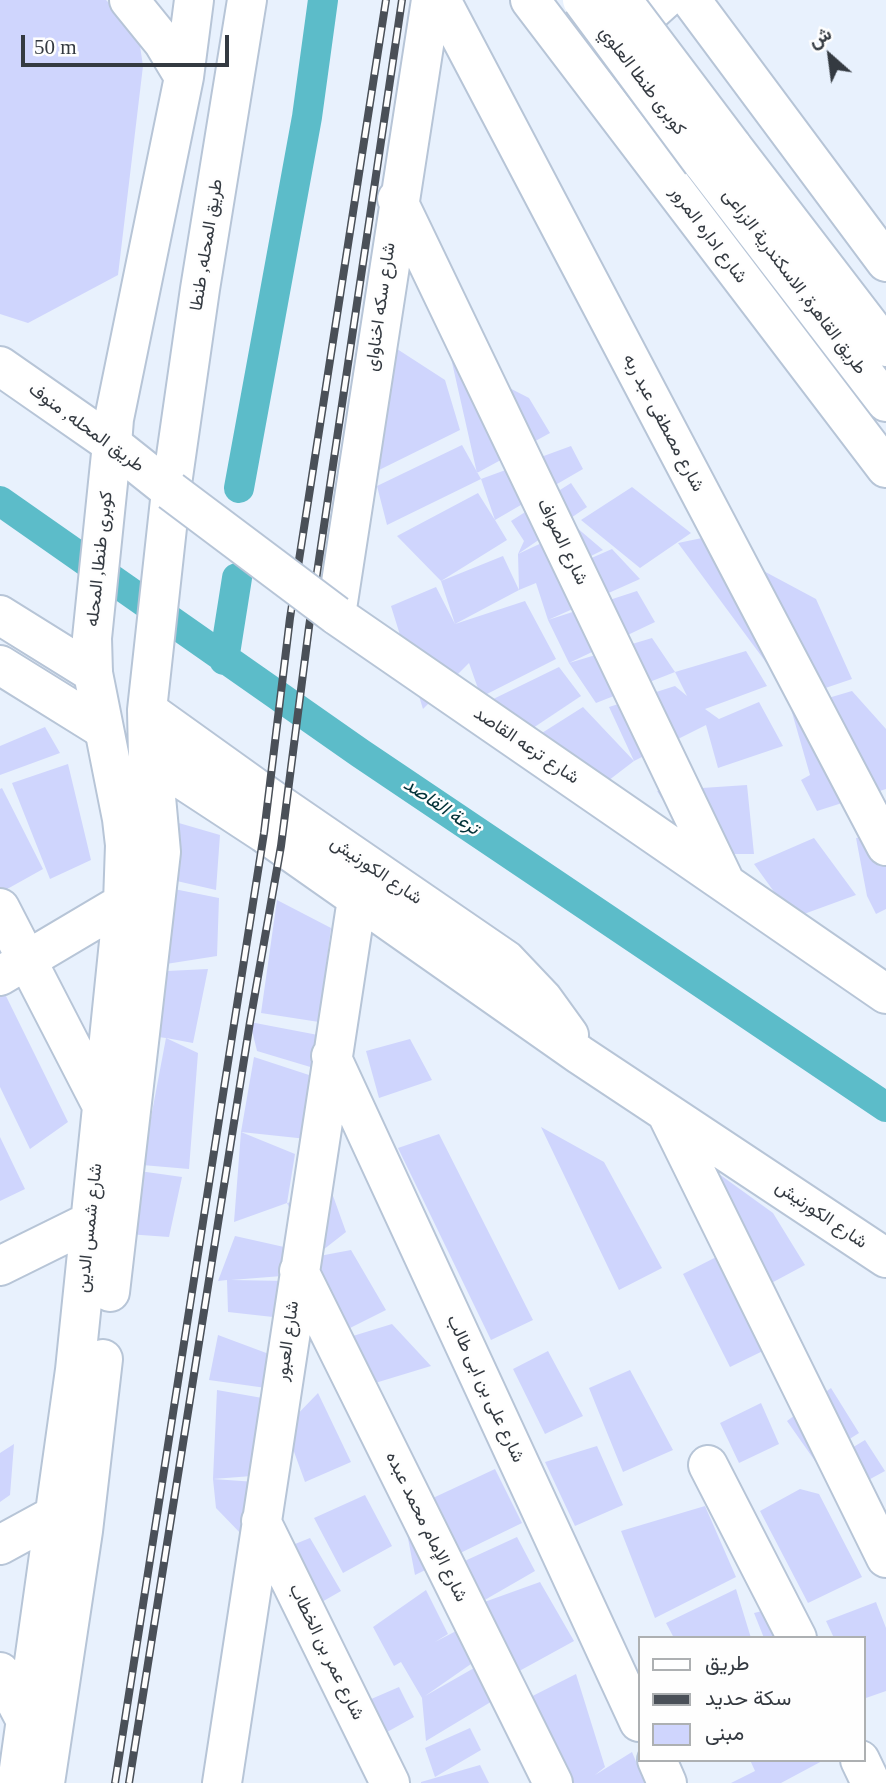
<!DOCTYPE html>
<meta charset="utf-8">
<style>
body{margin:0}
#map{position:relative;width:886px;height:1783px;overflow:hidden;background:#e8f1fd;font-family:"Times New Roman",Vazirmatn,serif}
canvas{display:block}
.legend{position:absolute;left:638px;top:1636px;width:228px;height:126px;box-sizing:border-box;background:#fefefe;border:2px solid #adb0b2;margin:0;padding:9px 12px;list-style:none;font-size:21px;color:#343a41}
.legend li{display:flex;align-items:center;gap:14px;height:35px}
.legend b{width:35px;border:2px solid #adb0b2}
.north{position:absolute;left:795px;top:21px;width:70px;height:70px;-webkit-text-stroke:5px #fefefe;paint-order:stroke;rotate:332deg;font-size:19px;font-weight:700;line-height:28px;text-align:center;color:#343a41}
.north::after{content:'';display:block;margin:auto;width:24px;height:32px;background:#343a41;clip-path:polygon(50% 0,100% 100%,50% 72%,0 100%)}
.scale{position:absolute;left:21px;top:35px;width:208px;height:32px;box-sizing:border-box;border:4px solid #343a41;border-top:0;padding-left:9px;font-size:21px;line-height:24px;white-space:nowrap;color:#343a41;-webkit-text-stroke:5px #fefefe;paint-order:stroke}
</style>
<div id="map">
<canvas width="886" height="1783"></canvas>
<ul class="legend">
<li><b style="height:9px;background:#fff"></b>طريق</li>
<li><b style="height:9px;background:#4a5058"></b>سكة حديد</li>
<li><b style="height:19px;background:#cfd5fd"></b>مبنى</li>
</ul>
<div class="north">ش</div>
<div class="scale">50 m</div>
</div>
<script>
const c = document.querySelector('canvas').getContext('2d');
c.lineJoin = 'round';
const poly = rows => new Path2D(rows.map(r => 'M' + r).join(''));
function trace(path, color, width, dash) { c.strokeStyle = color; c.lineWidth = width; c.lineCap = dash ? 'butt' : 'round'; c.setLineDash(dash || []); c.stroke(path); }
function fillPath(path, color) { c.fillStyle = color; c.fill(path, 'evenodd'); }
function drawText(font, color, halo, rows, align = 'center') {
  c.font = font + ' "Times New Roman",Vazirmatn,serif'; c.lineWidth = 5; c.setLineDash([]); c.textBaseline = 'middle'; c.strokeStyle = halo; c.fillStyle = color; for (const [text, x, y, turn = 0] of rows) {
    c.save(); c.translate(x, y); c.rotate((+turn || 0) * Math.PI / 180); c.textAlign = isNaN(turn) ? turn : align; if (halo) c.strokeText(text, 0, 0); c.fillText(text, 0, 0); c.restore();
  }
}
const canal = poly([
 [239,488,307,117,323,0],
 [0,501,360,753,886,1107],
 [224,660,237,578]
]);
const building = poly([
 [0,0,106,0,125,19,139,39,143,66,118,275,28,323,0,314],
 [394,347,445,380,460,430,371,474],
 [451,358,529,398,550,433,477,473],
 [462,445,481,479,387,525,377,486],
 [571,446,583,469,495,520,507,540,441,581,503,556,519,590,455,624,525,601,556,659,481,697,469,663,423,709,391,606,436,587,455,624,441,581,397,536,478,493,495,520,481,479],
 [571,483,587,507,518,554,524,541,511,521],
 [632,487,691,533,640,568,581,520],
 [576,527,603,550,557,573,612,549,640,579,548,620,637,591,655,622,569,663,652,638,675,672,596,703,569,663,548,620,536,583,519,590,518,554],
 [702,538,816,599,852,679,793,699,678,543],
 [746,651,767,686,705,709,719,719,759,702,783,746,718,768,706,725,634,761,583,800,515,750,583,707,634,761,609,707,675,686,687,696,675,672],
 [559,667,581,696,530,730,481,705],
 [852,691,886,729,886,789,817,811,801,780,810,775,791,709],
 [45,727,60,753,0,775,0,746],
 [68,764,91,860,50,879,12,783],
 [747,785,754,854,697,854,657,791],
 [2,788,43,869,0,893,0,789],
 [172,821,220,835,216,890,168,879],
 [886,832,886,909,876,914,867,896,856,838],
 [814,838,856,895,793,918,754,864],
 [169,888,219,898,217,956,166,964],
 [277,900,331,928,319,1022,261,1013],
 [208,969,193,1043,166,1038,198,1053,189,1169,142,1165,166,1038,151,1036,167,971],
 [5,994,68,1122,30,1149,0,1087,0,996],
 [250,1022,318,1035,317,1069,257,1051],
 [410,1039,432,1080,379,1098,366,1051],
 [254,1057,309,1075,307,1139,241,1132],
 [541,1127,604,1162,662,1268,619,1290],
 [241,1132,295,1154,287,1203,234,1222],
 [439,1134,533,1320,491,1340,398,1148],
 [0,1137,25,1189,0,1201],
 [132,1170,182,1177,169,1237,127,1234],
 [719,1174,773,1213,805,1265,764,1287,708,1179],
 [332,1193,346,1232,314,1257,351,1250,386,1310,348,1329,287,1203],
 [235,1236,293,1249,282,1276,231,1280,288,1281,282,1318,228,1312,227,1280,218,1281],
 [724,1253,771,1347,730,1367,683,1274],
 [392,1324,431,1366,339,1394,317,1347],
 [218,1335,277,1357,266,1388,209,1380],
 [548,1351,583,1416,545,1434,513,1369],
 [630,1370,673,1450,623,1472,589,1388],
 [831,1388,859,1433,815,1461,787,1421],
 [217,1390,268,1399,252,1476,213,1479],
 [318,1393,351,1462,305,1482,285,1427],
 [761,1403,779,1444,739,1463,720,1423],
 [865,1440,885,1471,837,1497,822,1466],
 [14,1444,10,1495,0,1502,0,1453],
 [597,1446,623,1505,575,1526,545,1462],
 [495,1469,522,1523,415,1575,403,1512],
 [213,1479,256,1482,244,1537,216,1508],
 [800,1489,819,1494,862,1577,808,1603,760,1511],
 [365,1495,392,1546,343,1573,314,1518],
 [705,1506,736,1577,655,1618,621,1531],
 [517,1537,535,1571,476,1605,540,1582,574,1641,512,1675,432,1576],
 [310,1538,341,1591,313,1607,285,1548],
 [736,1589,751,1638,674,1638,666,1623],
 [426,1590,448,1634,435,1642,458,1630,471,1664,425,1696,481,1664,494,1700,426,1741,422,1698,401,1662,394,1666,373,1627],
 [876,1602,886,1628,886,1691,863,1699,863,1638,834,1638,826,1621],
 [795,1603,804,1638,764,1638,754,1613],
 [576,1674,605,1767,595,1775,632,1752,645,1783,535,1783,499,1713],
 [399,1687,414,1717,380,1736,362,1703],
 [470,1728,481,1750,435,1777,425,1748],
 [750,1760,824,1760,781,1783,731,1783,755,1771],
 [480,1765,489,1783,421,1783,421,1782]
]);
const minor = poly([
 [431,0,336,615,886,994],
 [441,0,886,846],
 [530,0,886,468],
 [691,0,886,262],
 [614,45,664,0],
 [397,199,725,882],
 [147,710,267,796,506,960,543,999,569,1035],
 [148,757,264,833,580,1055,886,1258],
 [0,908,101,1104],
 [0,976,123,903],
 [331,1056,639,1722],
 [667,1114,886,1558],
 [0,1266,91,1221],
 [299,1271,553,1783],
 [110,1292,161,852,156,797,148,757,147,710,171,491],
 [708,1465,797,1638],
 [261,1521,390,1783],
 [0,1545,55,1515],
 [0,1672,26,1721],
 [657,1760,667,1783],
 [860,1760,871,1783],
 [17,1783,75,1370,123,903,125,845,122,819,93,673,92,638,112,444],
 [45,1783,83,1531,103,1359],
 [222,1783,357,899]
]);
const major = poly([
 [0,366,112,444,171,491],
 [0,615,93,673],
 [0,665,103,729]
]);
const highway = poly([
 [129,0,163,42,184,77],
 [732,146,886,347],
 [702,162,886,402],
 [112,444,114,419,184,77,194,0],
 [171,491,200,289,247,0]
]);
const rail = poly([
 [115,1783,264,833,290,618,386,0],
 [129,1783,250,1022,281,846,309,627,402,0]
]);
const minorBridge = poly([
 [171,491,336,615]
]);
const highwayBridge = poly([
 [582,0,702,162],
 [622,0,732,146]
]);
const streetNames = [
 ["كوبرى طنطا العلوي",642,81,53],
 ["شارع اداره المرور",708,235,53],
 ["طريق المحله, طنطا",207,245,-81],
 ["طريق القاهرة, الاسكندرية الزراعى",794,282,53],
 ["شارع سكه اخناواى",381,307,-82],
 ["شارع مصطفى عبد ربه",663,423,62],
 ["طريق المحله, منوف",86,428,36],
 ["شارع الصواف",562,542,64],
 ["كوبرى طنطا, المحله",100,559,-84],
 ["شارع ترعه القاصد",526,746,34],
 ["شارع الكورنيش",376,871,34],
 ["شارع الكورنيش",821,1215,34],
 ["شارع شمس الدين",90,1228,-84],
 ["شارع العبور",288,1341,-82],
 ["شارع على بن ابى طالب",485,1389,65],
 ["شارع الإمام محمد عبده",426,1527,64],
 ["شارع عمر بن الخطاب",326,1652,64]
];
const waterNames = [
 ["ترعة القاصد",441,807,34]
];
trace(canal, '#5cbcc9', 30);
fillPath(building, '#cfd5fd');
trace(minor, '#b7c5d7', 42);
trace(major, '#b7c5d7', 42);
trace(highway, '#b7c5d7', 42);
trace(minor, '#fff', 38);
trace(major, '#fff', 38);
trace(highway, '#fff', 38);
trace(rail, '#4a5058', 8);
trace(rail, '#fefefe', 5, [16]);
trace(minorBridge, '#b7c5d7', 42, []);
trace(highwayBridge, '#b7c5d7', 42, []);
trace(minorBridge, '#fff', 38);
trace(highwayBridge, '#fff', 38);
drawText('18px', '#343a41', '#fefefe', streetNames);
drawText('italic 19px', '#003137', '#fefefe', waterNames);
</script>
